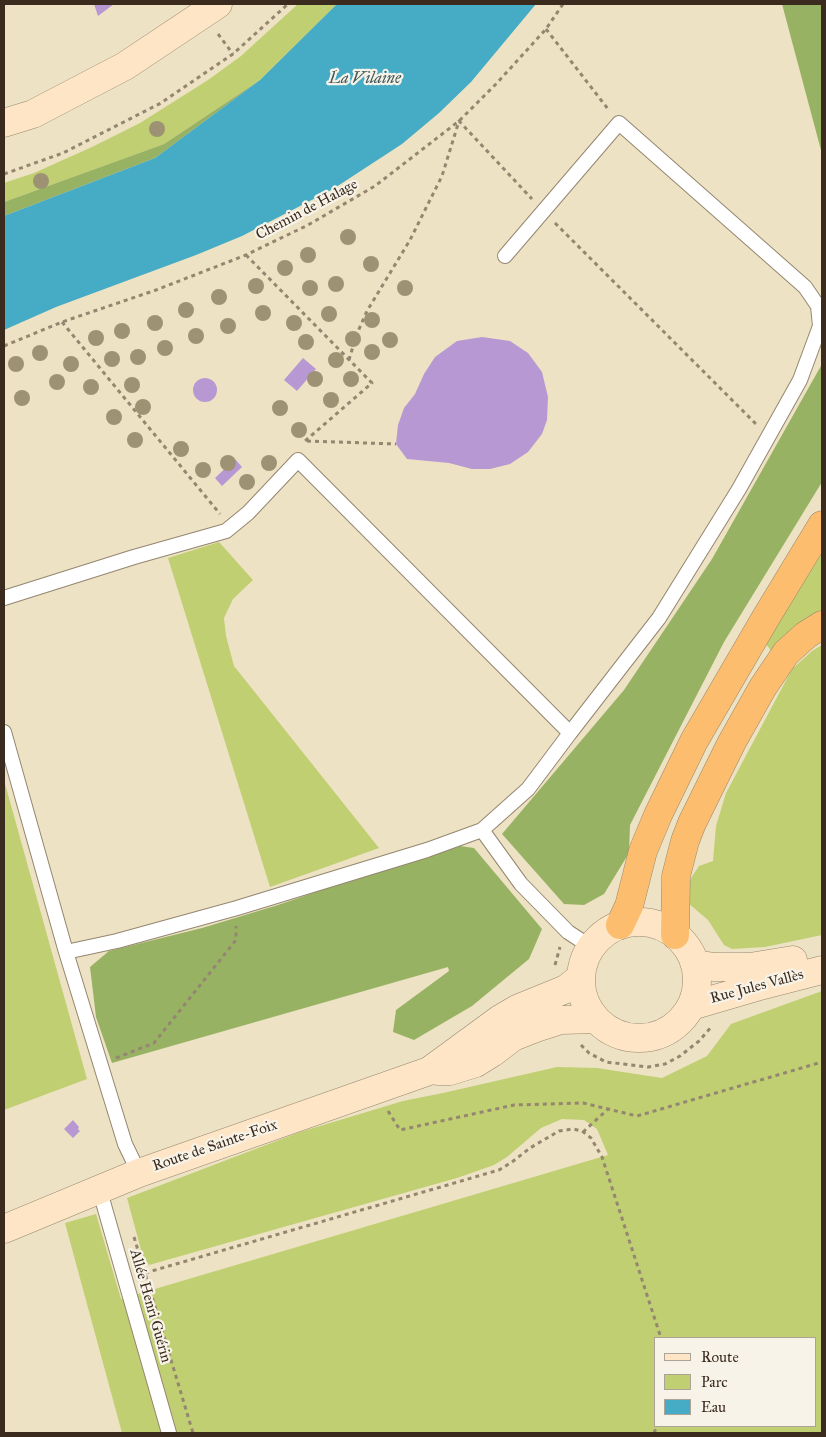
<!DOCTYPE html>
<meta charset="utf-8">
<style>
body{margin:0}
#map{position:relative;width:826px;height:1437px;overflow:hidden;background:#ede2c3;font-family:"IM FELL Great Primer",serif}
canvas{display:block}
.frame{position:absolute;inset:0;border:5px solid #3b2a1e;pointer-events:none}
.legend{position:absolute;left:654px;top:1337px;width:162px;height:90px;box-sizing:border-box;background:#f7f3e8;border:1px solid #aca397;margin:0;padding:6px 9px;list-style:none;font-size:15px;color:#3b2a1e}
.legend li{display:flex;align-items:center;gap:10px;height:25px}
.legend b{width:25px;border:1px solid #aca397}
</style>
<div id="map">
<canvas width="826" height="1437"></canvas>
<div class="frame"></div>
<ul class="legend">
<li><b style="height:6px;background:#fee5c5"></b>Route</li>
<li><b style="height:14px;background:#c0cf72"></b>Parc</li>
<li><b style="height:14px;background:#46abc5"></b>Eau</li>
</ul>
</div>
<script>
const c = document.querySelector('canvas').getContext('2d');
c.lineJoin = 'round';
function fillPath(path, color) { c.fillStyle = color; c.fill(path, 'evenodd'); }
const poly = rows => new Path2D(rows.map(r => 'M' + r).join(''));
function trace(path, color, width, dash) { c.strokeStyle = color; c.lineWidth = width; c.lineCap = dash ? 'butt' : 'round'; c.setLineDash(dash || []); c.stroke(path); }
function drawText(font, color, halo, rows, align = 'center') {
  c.font = font + ' "IM FELL Great Primer",serif'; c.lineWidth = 4.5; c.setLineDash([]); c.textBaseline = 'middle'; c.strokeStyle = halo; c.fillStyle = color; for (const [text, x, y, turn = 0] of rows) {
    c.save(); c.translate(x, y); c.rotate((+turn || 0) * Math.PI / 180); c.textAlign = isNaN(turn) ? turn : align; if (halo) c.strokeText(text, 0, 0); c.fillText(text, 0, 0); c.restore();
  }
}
const green = poly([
 [298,4,337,4,260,80,164,144,4,202,4,183,34,173,92,147,140,123,208,80,241,56],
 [822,538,822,615,772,652,762,639],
 [219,542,253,580,233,599,224,618,226,636,234,666,379,848,270,887,168,558],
 [822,645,822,935,765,947,732,949,724,945,708,920,688,903,688,888,691,878,699,866,713,861,716,826,726,793,792,669,812,651],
 [4,780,87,1079,4,1110],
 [822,991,822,1433,122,1433,65,1223,96,1214,121,1299,608,1155,597,1129,584,1120,562,1119,541,1128,507,1157,494,1165,457,1178,149,1265,143,1257,127,1198,300,1132,403,1101,443,1093,557,1067,597,1068,662,1078,707,1056,731,1024],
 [655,1338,815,1338,815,1426,655,1426]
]);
const forest = poly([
 [782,4,822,4,822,154],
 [260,80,155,158,4,216,4,202,164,144],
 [822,364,822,482,724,642,630,825,629,853,604,894,584,905,564,904,502,834,624,690,712,559],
 [453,845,474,848,542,929,529,959,472,1006,414,1040,393,1032,396,1010,449,971,448,967,112,1063,96,1017,90,967,109,951,202,928,278,905]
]);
const water = poly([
 [337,4,536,4,471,82,439,113,402,144,333,189,242,236,196,255,56,307,4,330,4,216,155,158,260,80]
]);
const building = poly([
 [94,4,114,4,98,16],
 [482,337,510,341,528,353,542,372,548,397,547,420,542,434,528,452,510,464,490,469,472,469,449,463,407,459,396,444,398,425,404,408,415,394,424,374,435,357,457,341],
 [303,358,316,369,297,391,284,380],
 '193 390a12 12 0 1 1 24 0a12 12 0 1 1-24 0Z',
 [235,459,242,467,222,486,215,478],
 [73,1120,79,1127,78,1129,80,1131,73,1138,64,1129]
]);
const path = poly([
 [546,29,608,109],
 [218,34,233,54],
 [4,174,63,153,161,103,233,54,288,4],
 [555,223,756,424],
 [246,255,372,383,305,441],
 [62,322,220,514],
 [4,346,62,322,156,290,246,255,308,225,375,186,459,121,497,83,546,29,563,4],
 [349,360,356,336,367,311,410,240,442,176,459,121,532,199],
 [307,441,396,444],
 [555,965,560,947],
 [581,1045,589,1053,606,1062,648,1067,665,1064,680,1056,699,1041,712,1026],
 [116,1058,154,1043,236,940,236,926],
 [388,1111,400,1130,514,1105,583,1103,637,1116,822,1062],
 [583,1132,608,1109],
 [134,1237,193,1433],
 [145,1273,499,1170,512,1162,530,1148,559,1131,573,1129,582,1131,591,1138,602,1157,661,1338],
 [654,1433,657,1426]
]);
const lane = poly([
 [505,256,619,123,805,287,818,306,820,326,800,380,739,489,659,618,570,733],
 [4,598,134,557,226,531,248,513,298,460,570,733,528,789,482,830,427,850,237,908,117,941,66,952],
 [4,732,66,952,125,1144,139,1173],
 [482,830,521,884,568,932,591,947],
 [99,1188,169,1433]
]);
const secondary = poly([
 [4,123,33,114,125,66,218,4],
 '581 980a58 58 0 1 1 116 0a58 58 0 1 1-116 0Z',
 [695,964,714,967,750,967,793,960],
 [691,1006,756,987,822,970],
 [438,1071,450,1071,476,1063,492,1053,513,1037,536,1028,561,1020,596,1019],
 [4,1229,139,1173,429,1071,500,1019,517,1009,566,989,581,977]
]);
const highway = poly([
 [620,925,629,906,643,851,658,815,694,741,765,619,822,525],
 [675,935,676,876,685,841,692,823,732,742,763,687,786,653,806,635,822,625]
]);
const trees = [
 [157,129],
 [41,181],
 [348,237],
 [308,255],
 [371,264],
 [285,268],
 [336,284],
 [256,286],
 [310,288],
 [405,288],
 [219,297],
 [186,310],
 [263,313],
 [329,314],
 [372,320],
 [155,323],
 [294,323],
 [228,326],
 [122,331],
 [196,336],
 [96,338],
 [353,339],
 [390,340],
 [306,342],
 [165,348],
 [372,352],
 [40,353],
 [138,357],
 [112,359],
 [336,360],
 [16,364],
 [71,364],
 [315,379],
 [351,379],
 [57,382],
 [132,385],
 [91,387],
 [22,398],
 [331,400],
 [143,407],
 [280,408],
 [114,417],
 [299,430],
 [135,440],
 [181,449],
 [228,463],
 [269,463],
 [203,470],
 [247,482]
];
const streetNames = [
 ["Chemin de Halage",307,210,-28],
 ["Rue Jules Vallès",757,987,-15],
 ["Route de Sainte-Foix",215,1146,-19],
 ["Allée Henri Guérin",150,1306,74]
];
const waterNames = [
 ["La Vilaine",365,79]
];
fillPath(green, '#c0cf72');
fillPath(forest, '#98b264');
fillPath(water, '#46abc5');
fillPath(building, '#b798d3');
trace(lane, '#948670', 16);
trace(secondary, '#948670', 29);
trace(highway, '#948670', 29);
trace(path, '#948670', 3, [4, 4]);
trace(lane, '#fff', 14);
trace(secondary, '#fee5c5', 28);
trace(highway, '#fcbd6f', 28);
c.fillStyle = '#9d9374';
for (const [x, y] of trees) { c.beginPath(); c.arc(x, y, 8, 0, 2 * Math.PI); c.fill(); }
drawText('15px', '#3b2a1e', '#f7f3e8', streetNames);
drawText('italic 16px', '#3f5758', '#f7f3e8', waterNames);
</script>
